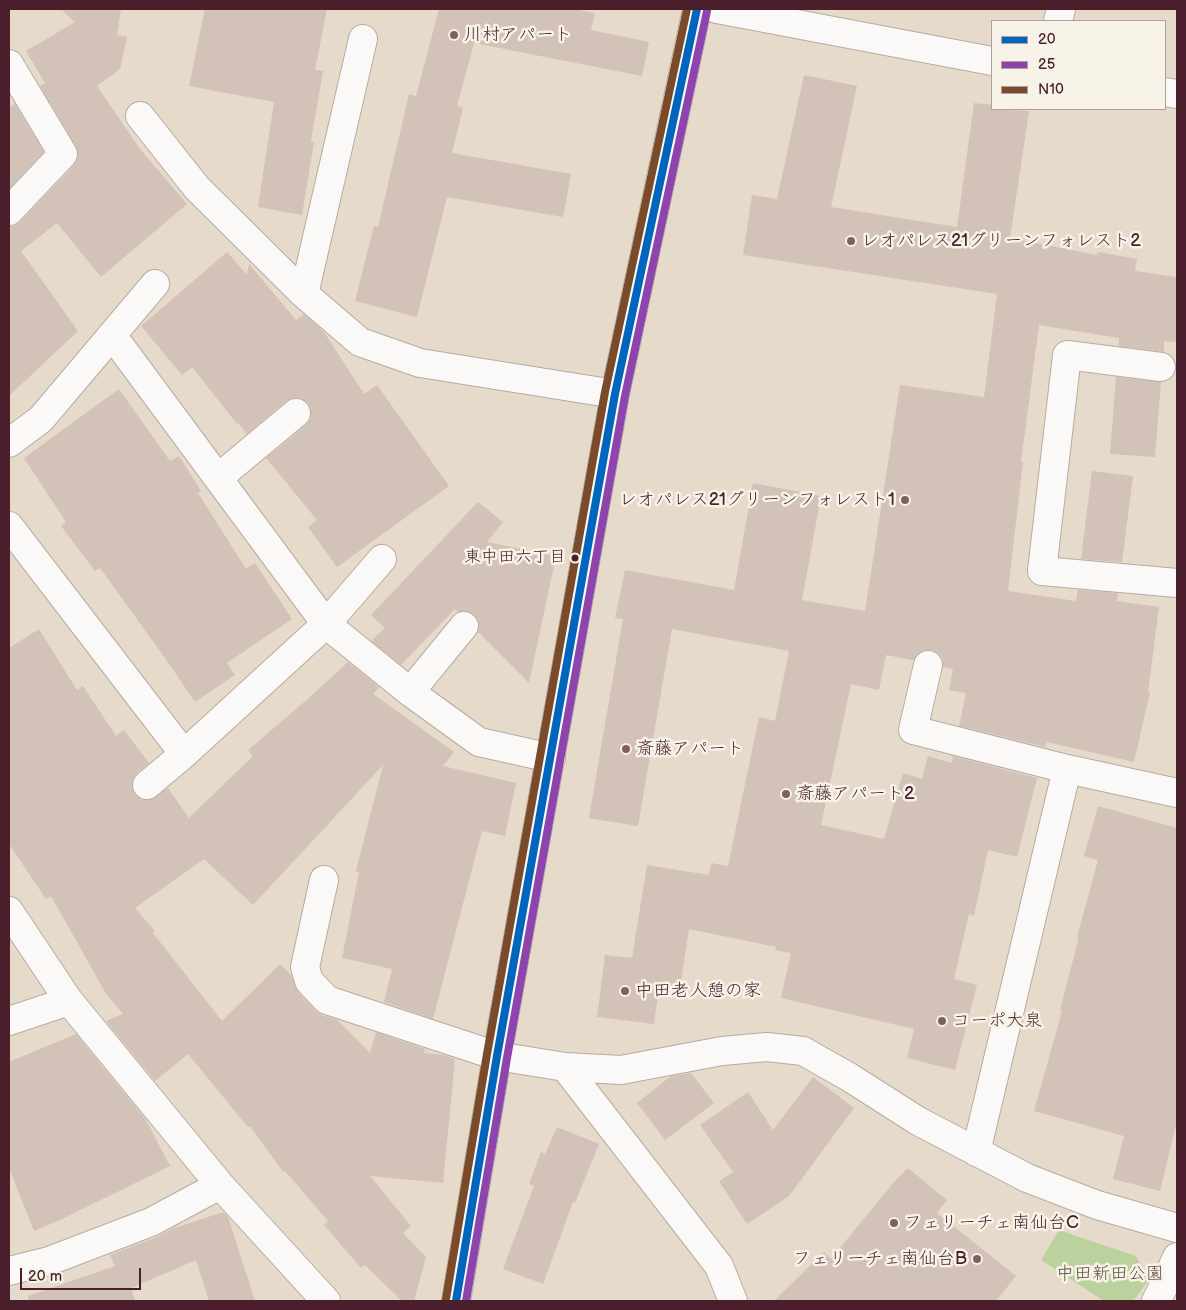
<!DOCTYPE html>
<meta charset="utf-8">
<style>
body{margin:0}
#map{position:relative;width:1186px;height:1310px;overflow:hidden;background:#e6daca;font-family:"Balsamiq Sans",sans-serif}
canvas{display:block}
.frame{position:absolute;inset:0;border:10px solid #4a1f2b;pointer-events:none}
.legend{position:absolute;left:991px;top:20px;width:175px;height:90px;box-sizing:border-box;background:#f7f3e8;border:1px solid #b29e9c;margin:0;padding:6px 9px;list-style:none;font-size:15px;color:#4a1f2b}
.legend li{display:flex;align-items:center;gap:10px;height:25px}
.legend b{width:25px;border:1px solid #b29e9c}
.scale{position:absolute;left:20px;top:1268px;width:121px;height:22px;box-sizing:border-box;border:2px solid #4a1f2b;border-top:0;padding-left:6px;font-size:15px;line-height:18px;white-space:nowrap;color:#4a1f2b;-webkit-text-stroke:4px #f7f3e8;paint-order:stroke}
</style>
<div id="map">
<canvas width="1186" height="1310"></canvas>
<div class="frame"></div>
<ul class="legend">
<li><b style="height:6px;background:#0065bd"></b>20</li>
<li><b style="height:6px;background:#8e44ad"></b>25</li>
<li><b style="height:6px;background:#7a4b2a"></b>N10</li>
</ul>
<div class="scale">20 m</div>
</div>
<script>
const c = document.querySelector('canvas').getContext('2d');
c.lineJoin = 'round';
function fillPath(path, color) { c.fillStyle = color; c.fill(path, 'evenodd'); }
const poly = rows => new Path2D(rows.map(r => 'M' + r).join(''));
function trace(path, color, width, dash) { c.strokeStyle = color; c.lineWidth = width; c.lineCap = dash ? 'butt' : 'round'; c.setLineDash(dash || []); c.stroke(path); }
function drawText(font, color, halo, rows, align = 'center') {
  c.font = font + ' "Balsamiq Sans","Klee One",sans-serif'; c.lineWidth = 5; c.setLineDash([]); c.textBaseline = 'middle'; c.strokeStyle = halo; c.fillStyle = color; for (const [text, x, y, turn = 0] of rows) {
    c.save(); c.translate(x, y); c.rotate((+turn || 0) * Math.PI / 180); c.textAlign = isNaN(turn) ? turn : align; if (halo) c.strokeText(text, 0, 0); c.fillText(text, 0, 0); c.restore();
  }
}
const green = poly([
 [1059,1230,1136,1256,1149,1280,1133,1301,1104,1301,1041,1260]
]);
const building = poly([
 [61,9,121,9,117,35,127,37,120,69,97,86,140,149,187,204,101,277,57,223,21,251,78,331,9,396,9,226,14,226,20,222,74,165,78,156,76,146,40,86,45,83,26,51,75,22],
 [205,9,327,9,315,70,323,71,311,141,314,142,302,215,258,207,274,102,189,86],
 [439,9,573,9,595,13,591,30,649,42,642,76,474,43,457,106,463,108,452,153,571,174,563,217,447,197,417,317,355,301,374,226,378,227,409,94,416,96],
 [804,75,857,86,831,207,957,227,974,103,992,105,992,109,1029,111,1010,238,1097,255,1098,252,1137,259,1135,271,1177,277,1177,342,1164,341,1164,352,1119,346,1119,338,1039,325,1021,462,1023,462,1008,591,1076,601,1078,590,1118,593,1117,601,1159,607,1148,692,1150,692,1134,762,1047,742,1045,747,959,726,966,693,949,690,953,669,943,667,943,660,939,654,932,650,923,650,917,654,913,660,886,655,879,690,851,684,821,825,884,839,903,773,922,779,928,756,952,763,953,756,1037,778,1017,857,988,850,974,916,969,914,954,979,977,985,955,1070,907,1058,914,1029,781,998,791,953,775,950,776,947,689,929,680,988,659,986,654,1024,597,1017,605,955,632,958,647,865,709,875,711,863,728,866,759,717,775,721,789,651,672,629,638,826,589,818,623,619,615,618,625,570,734,590,753,483,821,496,802,600,865,611,900,385,984,397,997,294,743,255,752,195,777,199],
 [15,104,44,152,9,189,9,108],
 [227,252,247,275,249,264,296,320,304,314,324,332,364,394,377,385,449,486,337,567,308,527,317,520,266,458,306,425,311,418,311,410,308,403,301,398,293,398,286,401,247,434,238,423,237,424,192,367,182,375,141,326],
 [1116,377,1161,382,1155,457,1110,454],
 [119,389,170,461,179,456,201,491,198,493,246,569,255,563,292,619,227,663,235,675,195,702,165,658,100,568,95,571,61,526,66,522,24,458],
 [1092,471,1133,476,1122,562,1081,559],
 [478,502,503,522,487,542,556,556,529,683,478,632,479,628,478,620,474,614,467,611,458,612,455,609,401,665,371,641,385,628,371,615],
 [39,629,77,690,83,686,116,736,124,730,149,763,137,773,133,779,132,787,135,795,142,800,150,800,168,788,189,818,253,756,248,750,309,698,348,662,379,687,373,694,454,752,443,766,516,783,505,836,482,831,433,1019,384,1002,392,969,342,958,359,872,356,871,383,765,253,905,204,859,135,908,155,931,153,933,222,1021,280,964,291,975,298,992,316,1011,322,1015,337,1020,370,1053,376,1032,425,1049,424,1053,444,1055,455,1059,443,1183,370,1176,411,1226,403,1233,426,1257,414,1301,402,1301,365,1265,361,1268,324,1225,328,1221,285,1171,283,1172,250,1126,248,1127,188,1054,155,1081,106,1021,123,1014,105,992,51,896,46,899,9,844,9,648],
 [1098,806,1177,828,1177,1121,1160,1191,1113,1179,1124,1136,1034,1111,1062,1011,1060,1010,1079,937,1077,937,1098,860,1084,856],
 [76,1034,146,1120,170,1166,60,1220,34,1231,9,1168,9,1062],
 [691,1073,714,1103,665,1140,637,1103,671,1076],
 [813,1077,854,1108,789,1196,747,1224,719,1181,733,1172,700,1125,748,1092,773,1130],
 [557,1127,599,1144,575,1203,573,1202,543,1284,503,1269,534,1186,529,1184,541,1152,545,1154],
 [908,1168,947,1200,937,1213,1016,1276,996,1301,774,1301,824,1252,831,1259,894,1182],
 [223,1212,228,1217,255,1301,209,1301,196,1260,131,1288,135,1301,29,1301,28,1296,115,1266,110,1255,157,1237,172,1229]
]);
const street = poly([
 [717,9,992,61],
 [1058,21,1061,9],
 [9,64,63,154,9,211],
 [1165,92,1177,94],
 [140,116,197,188,304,294,360,342,420,363,615,394],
 [304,294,363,39],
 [112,335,326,624,410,692,479,742,551,758],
 [1161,367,1067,355,1042,571,1177,583],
 [9,443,41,419,155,284],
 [218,478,296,413],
 [9,526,184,754],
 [928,665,913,730,1067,769],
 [410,692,464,626],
 [147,785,184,754,326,624,382,559],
 [324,880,305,967,309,981,327,1000,497,1056,565,1067,621,1070,722,1051,767,1047,803,1051,849,1077,918,1121,1027,1178,1097,1205,1177,1228],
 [9,911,69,1001,220,1185,326,1301],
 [9,1021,69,1001],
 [565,1067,719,1266,733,1301],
 [976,1152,1067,769,1177,793],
 [9,1271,49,1261,151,1222,220,1185],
 [1156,1301,1163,1288,1177,1257]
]);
const secondary = poly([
 [456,1301,497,1056,615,394,697,9]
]);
const bus1 = poly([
 [456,1301,497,1056,615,394,697,9]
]);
const bus2 = poly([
 [466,1301,507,1058,625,396,707,11]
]);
const bus3 = poly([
 [446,1299,487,1054,605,392,687,9]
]);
const markers = [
 [454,35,5,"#816063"],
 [851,241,5,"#816063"],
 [905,500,5,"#816063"],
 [575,558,4.5,"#4a1f2b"],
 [626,749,5,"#816063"],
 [786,794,5,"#816063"],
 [625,991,5,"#816063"],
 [942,1021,5,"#816063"],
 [894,1223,5,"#816063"],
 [977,1259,5,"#816063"]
];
const busNames = [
 ["東中田六丁目",566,558]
];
const poiNames = [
 ["川村アパート",464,35],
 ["レオパレス21グリーンフォレスト2",861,241],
 ["レオパレス21グリーンフォレスト1",895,500,"right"],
 ["斎藤アパート",636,749],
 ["斎藤アパート2",796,794],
 ["中田老人憩の家",635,991],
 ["コーポ大泉",952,1021],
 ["フェリーチェ南仙台C",904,1223],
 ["フェリーチェ南仙台B",967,1259,"right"]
];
const parkNames = [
 ["中田新田公園",1110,1274]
];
fillPath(green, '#bbd29f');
fillPath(building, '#d2c2b8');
trace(street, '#b7aba2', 30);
trace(secondary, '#b7aba2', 30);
trace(street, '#fbf9f7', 28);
trace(secondary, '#fbf9f7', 28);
trace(bus1, '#0065bd', 8);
trace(bus2, '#8e44ad', 8);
trace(bus3, '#7a4b2a', 8);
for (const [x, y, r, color] of markers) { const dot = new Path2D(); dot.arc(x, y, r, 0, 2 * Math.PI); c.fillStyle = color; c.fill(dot); trace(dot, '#f7f3e8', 2); }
drawText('17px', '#4a1f2b', '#f7f3e8', busNames, 'right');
drawText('18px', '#4a1f2b', '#f7f3e8', poiNames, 'left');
drawText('18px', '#615343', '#f7f3e8', parkNames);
</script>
